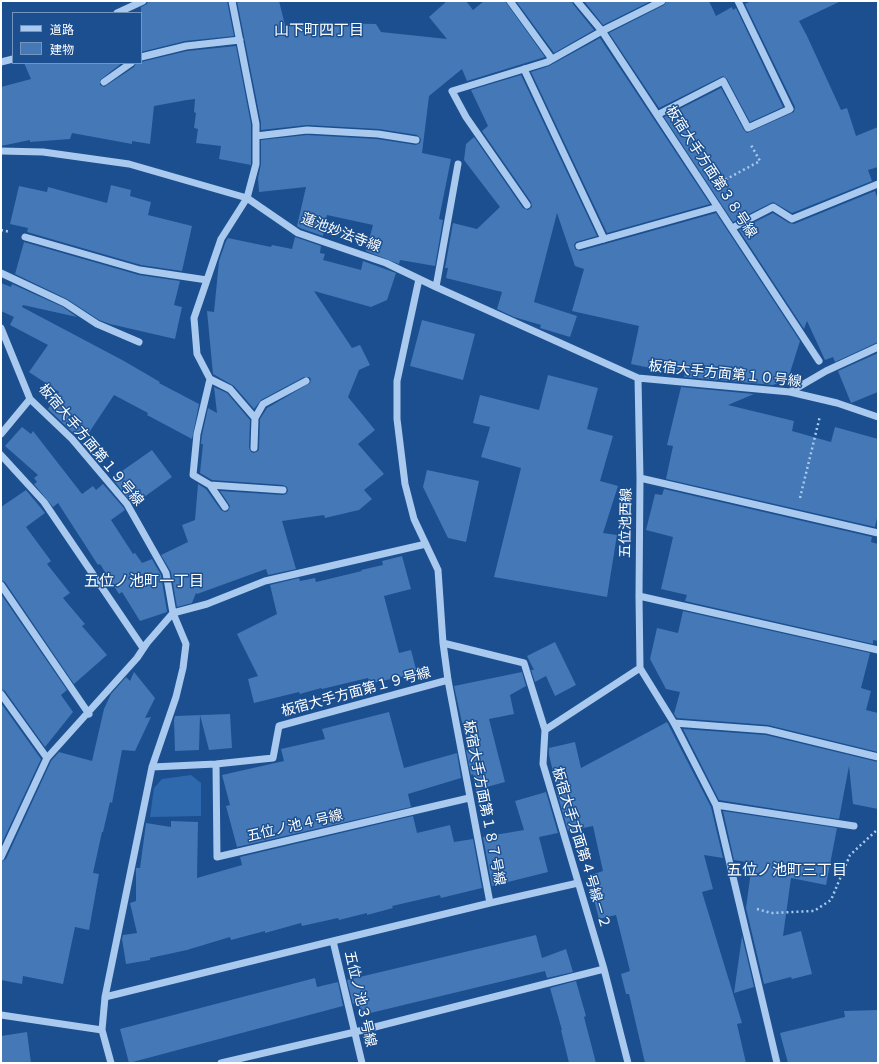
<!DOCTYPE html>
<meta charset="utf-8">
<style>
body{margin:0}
#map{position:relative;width:879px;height:1064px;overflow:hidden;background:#1b4f8f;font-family:"Work Sans","Noto Sans JP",sans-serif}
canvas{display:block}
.frame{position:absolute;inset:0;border:2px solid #fff;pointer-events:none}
.legend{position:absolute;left:12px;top:12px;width:130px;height:52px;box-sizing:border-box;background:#1b4f8f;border:1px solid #7695bc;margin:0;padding:5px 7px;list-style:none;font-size:12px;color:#fff}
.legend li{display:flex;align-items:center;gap:8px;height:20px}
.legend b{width:20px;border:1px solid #7695bc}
</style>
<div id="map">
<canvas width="879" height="1064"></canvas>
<div class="frame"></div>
<ul class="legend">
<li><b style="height:5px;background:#a9c9ee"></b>道路</li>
<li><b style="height:11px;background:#4478b7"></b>建物</li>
</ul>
</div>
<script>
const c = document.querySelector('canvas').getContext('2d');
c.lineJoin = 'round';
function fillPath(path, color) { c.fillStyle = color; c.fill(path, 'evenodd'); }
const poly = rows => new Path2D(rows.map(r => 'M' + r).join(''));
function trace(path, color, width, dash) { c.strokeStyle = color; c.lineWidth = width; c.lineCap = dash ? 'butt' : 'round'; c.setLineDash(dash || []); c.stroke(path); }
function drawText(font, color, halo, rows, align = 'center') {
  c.font = font + ' "Work Sans","Noto Sans JP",sans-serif'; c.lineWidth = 3; c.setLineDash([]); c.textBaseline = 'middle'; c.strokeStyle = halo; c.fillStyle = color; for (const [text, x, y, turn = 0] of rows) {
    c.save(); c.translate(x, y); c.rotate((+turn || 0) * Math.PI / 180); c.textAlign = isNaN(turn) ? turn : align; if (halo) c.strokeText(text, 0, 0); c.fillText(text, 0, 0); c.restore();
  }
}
const green = poly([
 [191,775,201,783,201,816,150,817,154,788,162,779]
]);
const building = poly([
 [148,1,227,1,234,36,185,41,141,52,141,7,147,4],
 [237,1,279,1,285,25,326,22,326,23,376,24,381,32,447,39,429,17,447,1,466,1,473,10,484,1,505,1,545,57,467,81,462,69,429,96,422,153,451,159,439,219,443,220,435,266,400,260,399,264,366,251,373,225,327,215,323,236,300,228,297,226,306,187,259,192,258,178,261,164,261,140,307,135,377,139,416,145,420,143,421,139,417,135,379,129,307,125,261,130,261,123],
 [516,1,572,1,573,4,594,30,554,53],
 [584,1,651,1,603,25],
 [667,1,709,1,716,16,732,7,733,10,736,8,783,107,750,122,727,79,723,76,659,108,609,33,664,5],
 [751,1,841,1,799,21,807,36,841,110,847,108,856,136,878,127,878,167,868,170,872,181,792,213,773,202,733,222,664,117,721,88,744,130,747,133,794,112,795,107,745,4],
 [600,38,653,118,710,204,607,233,531,72,549,66],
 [236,46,251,124,251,165,219,159,221,146,196,143,198,129,194,128,196,113,194,112,195,99,187,100,154,106,150,144,132,141,132,144,72,133,70,139,30,142,30,140,1,146,1,87,31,79,24,63,122,63,100,80,100,85,104,87,134,67,136,63,141,63,141,62,187,51],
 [521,75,597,236,576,242,574,245,575,249,580,251,716,213,800,341,788,379,773,385,684,377,685,372,656,364,655,369,631,364,639,326,572,311,584,269,575,266,557,213,534,302,577,316,570,337,540,328,541,325,514,317,497,309,502,292,446,278,448,268,445,268,453,223,477,229,500,207,464,160,466,144,474,137,523,208,528,210,532,207,531,202,482,131,488,126,471,90],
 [111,185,131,190,130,196,151,202,148,215,192,226,182,271,141,265,27,232,28,228,10,224,19,186,47,192,48,187,107,203],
 [875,191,878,200,878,342,835,362,833,357,825,360,807,321,804,329,739,230,773,213,789,223,794,224],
 [295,237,321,246,320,253,325,254,323,260,361,270,363,261,396,273,387,300,371,307,314,291,352,348,360,345,370,365,359,370,348,397,375,430,358,444,384,474,364,490,372,499,359,510,325,518,324,515,282,521,296,569,268,575,266,569,197,594,196,593,192,603,177,607,171,572,161,555,188,542,182,525,195,520,198,484,206,489,221,510,225,512,228,511,230,506,220,491,283,495,286,494,288,491,287,487,283,485,212,480,200,473,203,444,201,444,202,435,208,408,217,413,214,387,227,393,250,420,249,448,251,452,254,453,258,451,259,449,260,419,267,408,310,383,311,379,309,377,304,377,261,400,254,409,234,386,213,374,207,311,214,312,219,261,226,241,228,238,271,247,272,245,292,249],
 [24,242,139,275,180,281,174,305,182,307,175,339,110,324,99,320,67,299,15,274],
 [1,283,11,287,12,284,63,307,77,317,23,305,22,307,124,361,160,382,159,383,199,404,192,439,147,415,148,413,114,395,84,440,71,431,48,409,59,392,29,372,48,345,10,325,14,317,1,311],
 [422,320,475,334,463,380,410,366],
 [878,353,878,392,851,403,838,371],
 [548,375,598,388,587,429,613,436,600,481,618,486,603,533,617,535,607,597,494,577,521,468,481,457,490,427,473,423,480,395,539,410],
 [681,387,754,394,728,405,794,421,792,431,831,442,835,427,878,439,878,514,875,527,666,479,673,446,667,445],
 [22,427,31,434,33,431,82,494,93,486,96,490,103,484,123,507,125,510,111,520,133,554,135,553,142,563,152,559,161,575,167,612,140,621,122,592,119,594,100,564,98,565,58,503,53,507,34,484,37,482,34,478,38,475,5,446],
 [152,450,172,477,133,505,112,478],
 [427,470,479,481,466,542,448,538,423,487],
 [664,489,872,537,871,542,878,544,878,641,873,640,873,644,685,601,687,595,661,589,673,537,646,530,655,494,662,495],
 [26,490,45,513,26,527,51,561,47,564,70,593,63,598,85,624,82,626,107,655,74,684,5,582,1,580,1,507],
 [402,556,411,589,384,596,399,653,411,650,417,673,369,684,368,678,322,689,321,688,300,694,299,692,254,703,248,679,258,676,237,634,277,614,270,585,299,578,300,581,315,578,316,582,362,571,361,570,383,565,382,561],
 [1,594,67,690,61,695,73,712,45,747,5,691,1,689],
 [683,611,870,653,861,688,871,691,866,710,878,713,878,752,768,725,677,718,674,714,680,692,666,689,650,659,657,628,678,633],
 [555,642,576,685,555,696,546,676,535,682,531,670,534,670,527,656],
 [134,672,155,698,145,718,151,717,135,751,122,750,112,803,110,802,103,832,102,832,93,873,99,874,89,930,75,927,63,984,23,976,22,984,1,980,1,862,6,859,51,761,59,752,92,761,104,709,111,694,126,677,130,681],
 [522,672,526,686,510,695,514,714,489,719,505,782,476,790,473,774,471,775,466,750,468,750,454,686],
 [1,703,41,759,1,845],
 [389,712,404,768,457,753,461,778,408,794,411,807,237,847,226,806,230,805,222,775,284,761,281,749,325,739,322,729],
 [230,714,232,748,209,750,200,715,199,750,175,751,174,720,175,716],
 [667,722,711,807,723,858,704,855,713,889,702,892,742,1023,737,1024,746,1063,645,1063,629,994,626,994,621,974,630,971,616,915,599,919,588,876,603,871,593,826,568,831,556,789,557,788,549,755,549,748,575,742,581,768],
 [683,729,766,735,878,762,878,809,853,804,849,766,839,819,719,800],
 [546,792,558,833,539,837,548,872,492,886,483,837,524,830,515,801],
 [723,811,837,828,826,885,791,878,783,936,801,931,812,974,792,979,791,977,764,984,746,908,752,863,734,860],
 [413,816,417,833,450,825,454,842,473,839,482,888,441,898,440,895,392,906,393,908,367,915,367,913,339,920,338,918,302,926,301,923,265,933,265,931,231,940,230,937,187,950,150,958,150,960,126,964,122,939,123,935,137,933,130,903,136,901,136,868,140,868,146,823,171,827,171,821,198,822,197,878,242,865,240,857],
 [536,935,542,958,566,949,573,972,547,978,545,971,362,1015,359,1002,353,1004,347,980],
 [742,936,754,987,734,993],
 [315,978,317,987,338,982,343,1006,129,1063,120,1029],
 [576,981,586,1016,584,1017,596,1063,569,1063,561,1030,562,1030,550,988],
 [878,1010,878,1063,788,1063,780,1033,845,1017,844,1011],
 [27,1032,31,1063,1,1063,1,1036]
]);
const path = poly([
 [721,182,760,161,751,145],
 [1,230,10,232],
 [800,498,820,416],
 [757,909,771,913,814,911,831,900,850,855,878,829]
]);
const minor = poly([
 [510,1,552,59],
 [577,1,602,31,819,361],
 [117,13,143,1],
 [141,57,186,46,240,40],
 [1,62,13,59],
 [524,69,604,239],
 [104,82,131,63],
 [657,115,723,81,748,128,790,109,738,1],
 [256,136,307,130,378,134,416,140],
 [1,151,43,152,129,164,247,198,298,233,386,263,436,287,638,378,790,392,837,403,878,417],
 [527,205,466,117,452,91,547,62,602,31,662,1],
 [732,228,773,207,792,219,878,184],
 [25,237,140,270,207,280],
 [579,246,718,207],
 [1,273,65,303,97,324,139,342],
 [419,279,397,381,397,419,405,484,414,519,438,570,443,643,524,663,545,730,543,764,604,969,628,1063],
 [436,287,458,164],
 [1,328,30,399,72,439,127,504,166,573,173,613,186,644,183,668,176,697,152,767,105,997,102,1030,111,1063],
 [638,378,640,478,639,596,640,668,674,723,716,805,777,1063],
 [210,379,230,389,255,418],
 [790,392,826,371,878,347],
 [1,434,30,399],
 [254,448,255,418,263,404,306,381],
 [1,455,44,502,143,648],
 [640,478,878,533],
 [210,485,283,490],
 [225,507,210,485,193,475,197,434,210,379,197,354,194,318,221,239,247,198,256,164,256,124,232,1],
 [1,585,89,714],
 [639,596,878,650],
 [443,643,448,680,490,903,578,883],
 [1,694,47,758],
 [674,723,767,730,878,757],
 [545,730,640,668],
 [216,764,217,857,469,798],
 [152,767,216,764,273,758,279,726,448,680],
 [716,805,854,826],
 [1,857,47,758,137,658,147,643,173,613,207,604,265,581,426,544],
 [333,941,362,1063],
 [105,997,333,941,490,903],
 [1,1015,102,1030],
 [221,1063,355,1032,604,969]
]);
const streetNames = [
 ["板宿大手方面第３８号線",711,172,57],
 ["蓮池妙法寺線",341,233,21],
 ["板宿大手方面第１０号線",725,374,6],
 ["板宿大手方面第１９号線",91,445,50],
 ["五位池西線",626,523,-89],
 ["板宿大手方面第１９号線",356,692,-15],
 ["板宿大手方面第１８７号線",484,803,79],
 ["五位ノ池４号線",295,826,-13],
 ["板宿大手方面第４号線－２",581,848,73],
 ["五位ノ池３号線",360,999,77]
];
const neighbourhoodNames = [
 ["山下町四丁目",319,31],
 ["五位ノ池町一丁目",144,582],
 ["五位ノ池町三丁目",787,871]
];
fillPath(green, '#2e69ad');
fillPath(building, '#4478b7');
trace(path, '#a9c9ee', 2.5, [2, 3]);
trace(minor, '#a9c9ee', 7);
drawText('14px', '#fff', '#1b4f8f', streetNames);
drawText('15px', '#fff', '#1b4f8f', neighbourhoodNames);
</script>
